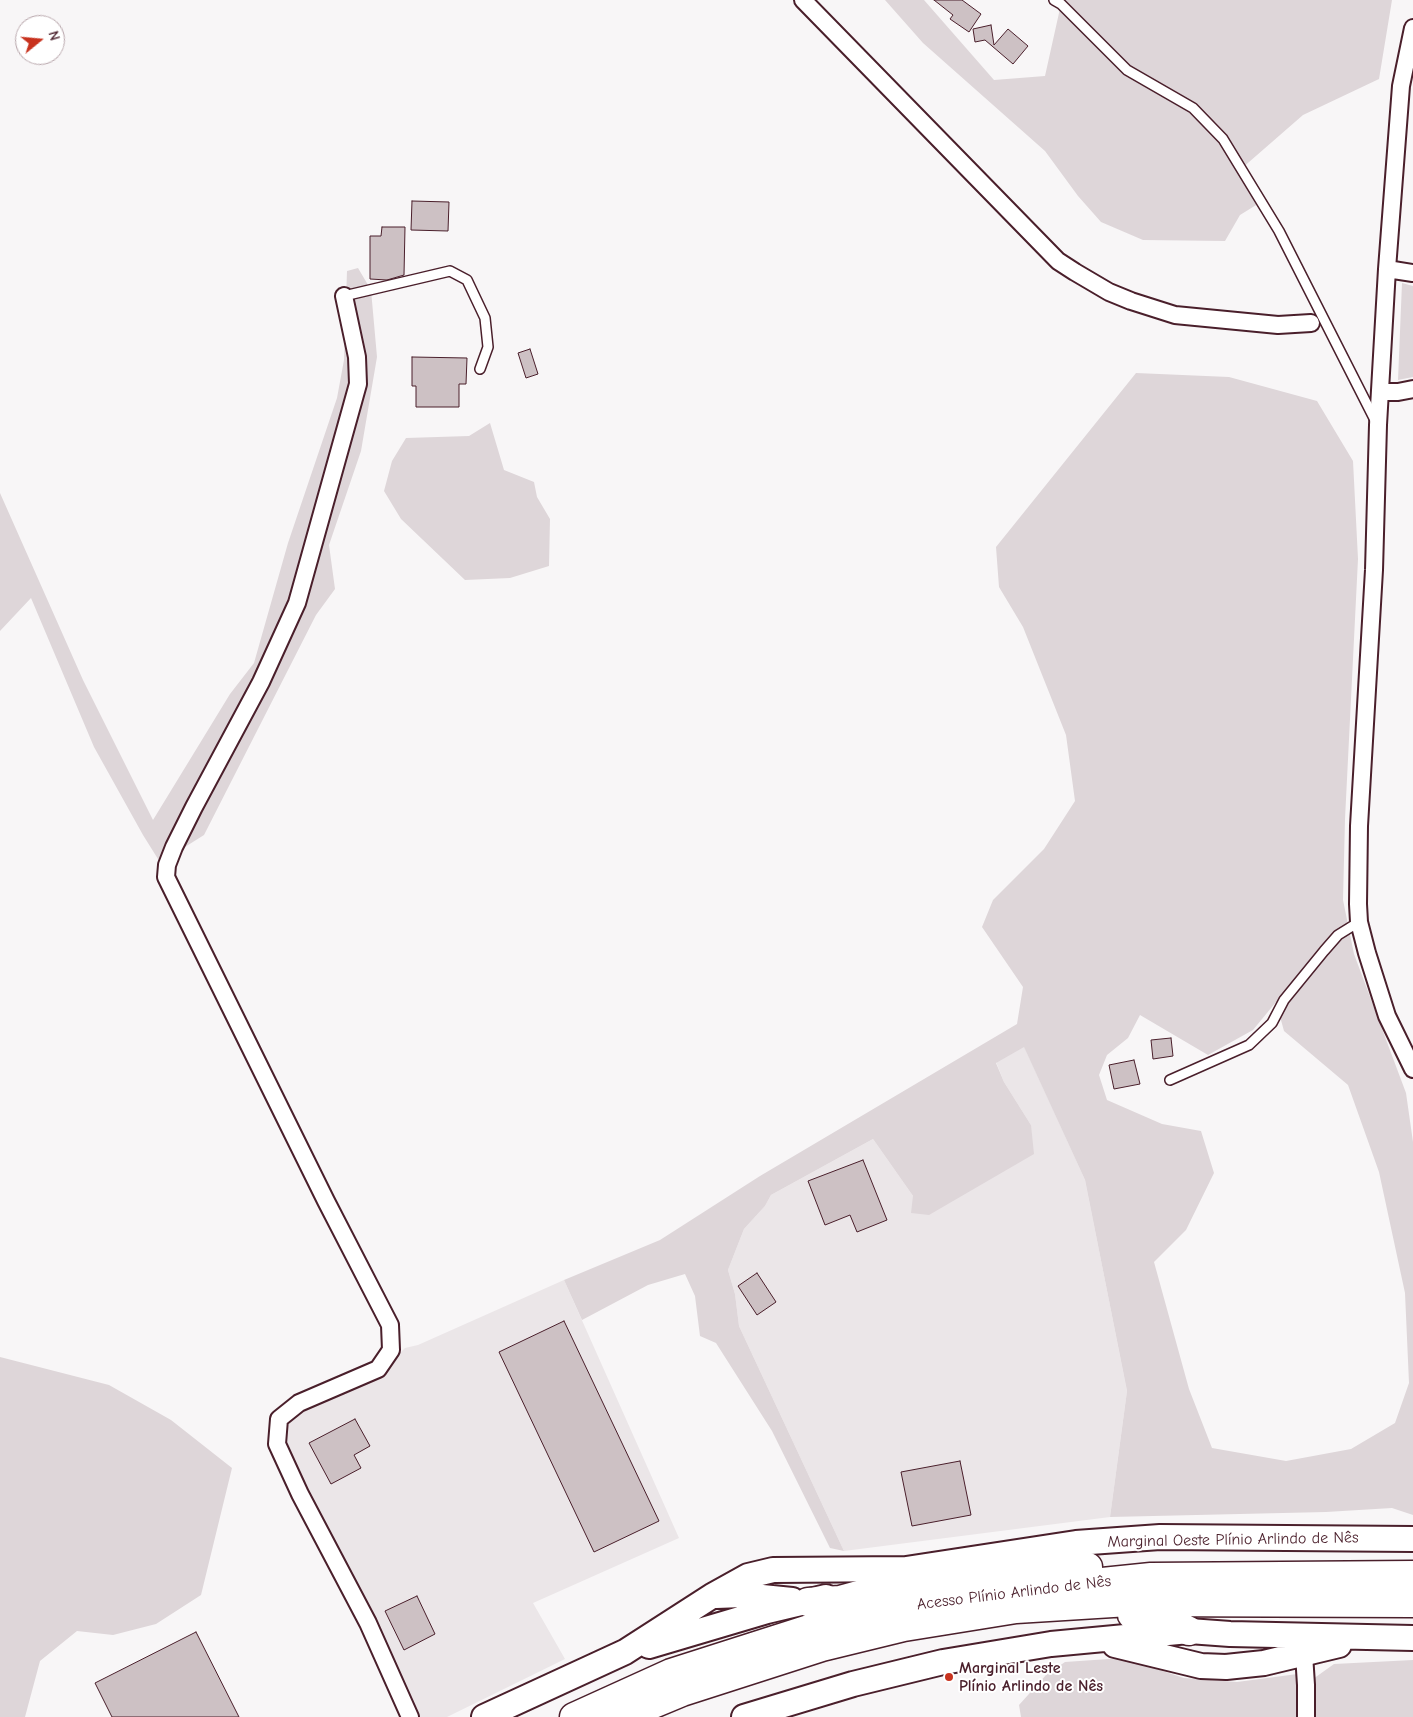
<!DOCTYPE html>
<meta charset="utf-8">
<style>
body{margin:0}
#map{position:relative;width:1413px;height:1717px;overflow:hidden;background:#f8f6f7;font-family:"Comic Neue",sans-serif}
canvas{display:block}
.north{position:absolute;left:15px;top:15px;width:50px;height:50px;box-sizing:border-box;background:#fff;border:1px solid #b7a5aa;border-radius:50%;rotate:73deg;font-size:14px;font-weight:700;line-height:20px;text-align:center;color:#4a1f2b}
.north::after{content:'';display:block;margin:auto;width:18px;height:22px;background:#c8321e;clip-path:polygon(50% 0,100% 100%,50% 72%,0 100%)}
</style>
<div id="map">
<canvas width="1413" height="1717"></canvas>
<div class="north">N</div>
</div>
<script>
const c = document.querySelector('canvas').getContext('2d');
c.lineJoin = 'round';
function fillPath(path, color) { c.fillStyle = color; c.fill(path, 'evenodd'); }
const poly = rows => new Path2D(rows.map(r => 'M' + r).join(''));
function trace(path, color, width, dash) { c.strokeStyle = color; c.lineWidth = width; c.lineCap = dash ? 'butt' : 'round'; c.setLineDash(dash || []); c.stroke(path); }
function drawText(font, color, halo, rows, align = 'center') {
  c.font = font + ' "Comic Neue",sans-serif'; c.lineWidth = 4; c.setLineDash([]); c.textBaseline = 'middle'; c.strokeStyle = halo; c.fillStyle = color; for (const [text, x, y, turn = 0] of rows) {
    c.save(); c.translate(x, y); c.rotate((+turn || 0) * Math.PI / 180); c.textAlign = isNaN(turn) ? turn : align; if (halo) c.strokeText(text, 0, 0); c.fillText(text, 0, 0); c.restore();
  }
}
const built = poly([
 [1024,1046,1085,1180,1127,1391,1110,1517,844,1551,739,1326,735,1294,728,1270,744,1229,765,1206,771,1195,873,1139,913,1196,1031,1125,1004,1082,996,1062],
 [564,1280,679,1538,533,1603,565,1659,447,1717,419,1717,371,1617,306,1494,283,1441,285,1422,305,1406,380,1373,405,1348,418,1345]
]);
const green = poly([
 [885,0,924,0,994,80,1045,76,1061,4,1054,0,1392,0,1379,79,1303,115,1241,169,1261,202,1240,215,1225,241,1143,240,1101,222,1078,196,1045,151,923,43],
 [358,268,371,290,377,357,361,451,329,545,335,589,316,615,204,835,177,852,168,875,143,835,94,747,31,598,0,631,0,493,83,680,153,820,230,694,254,663,288,543,337,398,344,360,347,271],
 [1402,283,1413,286,1413,377,1398,380],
 [1136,373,1229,377,1317,401,1353,461,1358,559,1345,819,1343,900,1354,954,1406,1093,1413,1142,1413,1515,1392,1508,1326,1512,1110,1517,1127,1391,1085,1180,1024,1047,996,1063,1004,1082,1031,1125,1034,1154,929,1215,911,1213,913,1196,873,1139,771,1195,765,1206,744,1229,728,1270,735,1294,739,1326,844,1551,830,1548,772,1431,716,1343,700,1336,695,1296,685,1274,648,1285,582,1320,564,1280,660,1240,760,1176,1017,1024,1023,987,982,927,993,900,1044,849,1075,801,1066,735,1023,627,999,587,996,547],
 [1276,1002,1284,1031,1348,1085,1379,1172,1405,1293,1409,1383,1395,1423,1351,1449,1286,1461,1212,1448,1189,1389,1154,1262,1186,1230,1214,1173,1201,1131,1162,1124,1107,1100,1099,1075,1107,1055,1128,1038,1140,1015,1208,1055,1253,1030],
 [490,423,504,470,534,482,537,497,550,519,549,566,510,578,465,580,401,519,384,491,392,461,406,438,469,436],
 [0,1357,109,1385,171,1420,232,1468,201,1595,156,1624,113,1635,77,1631,40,1661,25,1717,0,1717],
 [1123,1658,1184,1678,1237,1682,1305,1673,1306,1684,1334,1664,1413,1660,1413,1717,1021,1717,1019,1705,1046,1675,1065,1662]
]);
const building = poly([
 [934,0,962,0,981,14,969,32,950,19,953,15,934,0],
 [991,25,994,45,1008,29,1028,46,1013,64,985,40,975,42,973,29,991,25],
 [412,201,449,202,448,231,411,230,412,201],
 [382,227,405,227,404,275,387,280,370,279,370,236,381,236,382,227],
 [530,349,538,374,526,378,518,353,530,349],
 [412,357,467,358,466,384,459,384,459,407,416,407,416,386,412,386,412,357],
 [1171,1038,1173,1056,1153,1059,1151,1040,1171,1038],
 [1134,1060,1140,1084,1114,1089,1109,1065,1134,1060],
 [863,1160,887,1220,857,1232,850,1215,825,1225,808,1181,863,1160],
 [757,1273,776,1302,757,1315,738,1286,757,1273],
 [564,1321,659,1521,594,1552,499,1352,564,1321],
 [355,1419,370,1446,354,1455,361,1468,331,1484,309,1443,355,1419],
 [960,1461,971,1515,912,1526,901,1472,960,1461],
 [417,1596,435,1634,404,1650,385,1611,417,1596],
 [196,1632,239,1717,112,1717,95,1683,196,1632]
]);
const service = poly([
 [1054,0,1061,4,1127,70,1193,108,1223,139,1279,231,1376,422],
 [344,296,450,271,467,280,485,318,488,347,480,369],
 [1170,1080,1249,1045,1272,1023,1284,1000,1324,951,1338,935,1359,922]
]);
const minor = poly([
 [803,0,1058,261,1075,272,1109,292,1131,301,1175,315,1278,325,1311,323],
 [1413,28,1401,86,1387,269,1378,425,1374,570,1359,826,1358,904,1359,922,1367,953,1387,1016,1413,1069],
 [1387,269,1413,273],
 [344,296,357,357,358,384,297,603,261,682,194,807,174,847,167,865,166,877,326,1201,390,1325,391,1350,378,1369,299,1403,279,1419,277,1444,300,1494,368,1623,410,1717],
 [1380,392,1398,392,1413,389],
 [1304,1654,1306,1685,1306,1717]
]);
const secondary = poly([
 [716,1596,742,1595,792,1600],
 [1115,1645,1201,1666,1226,1667,1264,1663,1339,1645],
 [649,1646,767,1611,826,1597],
 [484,1717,625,1652,712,1596,748,1576,773,1570,906,1569,1076,1543,1160,1537,1413,1539],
 [744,1717,853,1684,943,1662,1051,1644,1189,1631,1230,1634,1413,1638]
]);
const trunk = poly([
 [808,1602,840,1600,895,1585,955,1574,1028,1567,1088,1567],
 [1132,1615,1166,1620,1189,1631],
 [574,1717,671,1673,815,1627,921,1603,957,1597,1151,1577,1413,1575],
 [622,1717,682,1692,822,1647,904,1627,1016,1609,1129,1602,1413,1603]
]);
const markers = [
 [949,1677,5,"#c8321e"]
];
const streetNames = [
 ["Marginal Oeste Plínio Arlindo de Nês",1233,1540,-1],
 ["Acesso Plínio Arlindo de Nês",1014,1593,-7]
];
const poiNames = [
 ["Marginal Leste",959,1668],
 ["Plínio Arlindo de Nês",959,1686]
];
fillPath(built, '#ebe6e8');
fillPath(green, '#ded6d9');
fillPath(building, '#cdc1c4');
trace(building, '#4a1f2b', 1);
trace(service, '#4a1f2b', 12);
trace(minor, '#4a1f2b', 20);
trace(secondary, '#4a1f2b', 28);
trace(trunk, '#4a1f2b', 31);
trace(service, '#fff', 9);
trace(minor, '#fff', 16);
trace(secondary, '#fff', 24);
trace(trunk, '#fff', 28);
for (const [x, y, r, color] of markers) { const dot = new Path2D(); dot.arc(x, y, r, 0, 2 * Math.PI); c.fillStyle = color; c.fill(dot); trace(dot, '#fff', 2); }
drawText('16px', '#4a1f2b', '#fff', streetNames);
drawText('bold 16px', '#4a1f2b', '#fff', poiNames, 'left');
</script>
